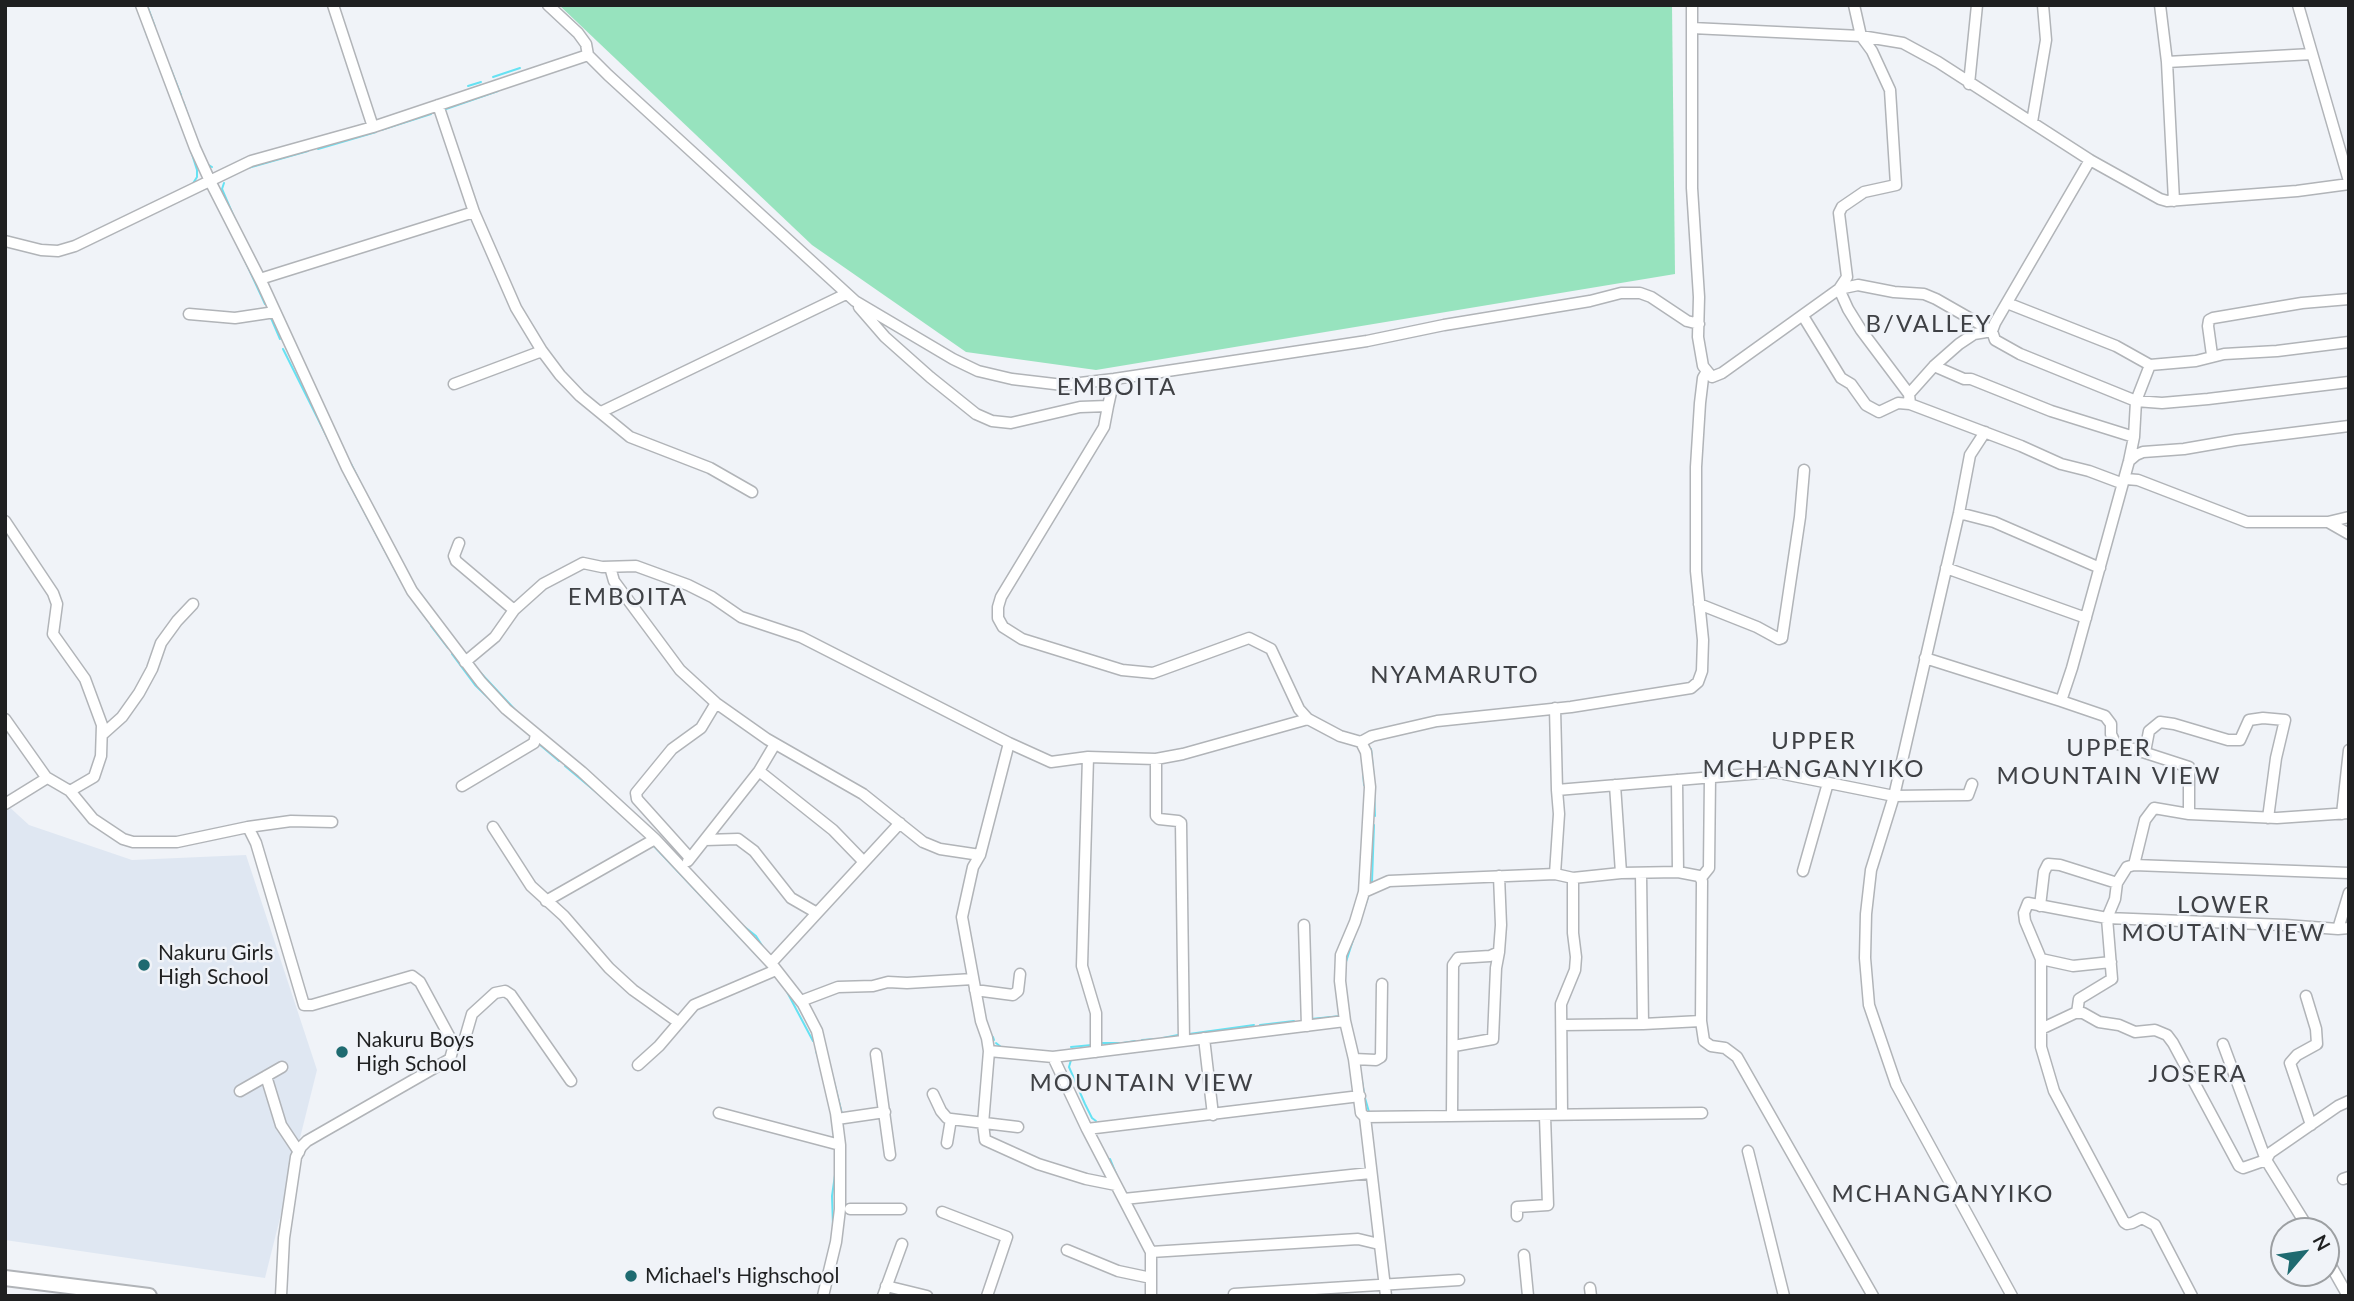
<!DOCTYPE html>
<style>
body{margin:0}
#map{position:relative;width:2354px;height:1301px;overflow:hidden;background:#f0f3f8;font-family:Lato,sans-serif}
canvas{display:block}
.frame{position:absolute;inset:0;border:7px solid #1f2021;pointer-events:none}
.north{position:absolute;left:2270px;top:1217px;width:70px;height:70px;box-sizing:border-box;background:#f0f3f8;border:2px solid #9c9fa2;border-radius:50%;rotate:61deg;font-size:19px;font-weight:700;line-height:28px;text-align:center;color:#1f2021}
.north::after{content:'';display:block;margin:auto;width:24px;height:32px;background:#1e6a70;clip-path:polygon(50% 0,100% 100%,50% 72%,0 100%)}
</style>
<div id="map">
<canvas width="2354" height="1301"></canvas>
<div class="frame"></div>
<div class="north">N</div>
</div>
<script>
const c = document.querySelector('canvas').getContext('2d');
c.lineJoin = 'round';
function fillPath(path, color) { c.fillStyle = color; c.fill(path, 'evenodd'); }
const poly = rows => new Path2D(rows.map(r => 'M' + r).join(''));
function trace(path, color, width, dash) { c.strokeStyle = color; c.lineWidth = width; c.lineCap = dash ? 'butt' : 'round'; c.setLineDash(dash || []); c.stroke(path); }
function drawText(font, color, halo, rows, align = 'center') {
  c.font = font + ' Lato,sans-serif'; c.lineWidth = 5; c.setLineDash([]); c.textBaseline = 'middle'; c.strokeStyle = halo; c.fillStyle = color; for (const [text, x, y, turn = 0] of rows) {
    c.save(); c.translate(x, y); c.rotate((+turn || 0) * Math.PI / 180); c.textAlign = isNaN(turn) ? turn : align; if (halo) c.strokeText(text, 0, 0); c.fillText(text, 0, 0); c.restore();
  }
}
const built = poly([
 [5,803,29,825,132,860,246,855,317,1070,265,1278,5,1240]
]);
const green = poly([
 [559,5,1672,5,1675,274,1096,370,966,352,812,245]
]);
const stream = poly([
 [147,5,155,27],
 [144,27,148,38],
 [164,53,167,60],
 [170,67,181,95],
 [493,77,520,68],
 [468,86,481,82],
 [507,87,552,72],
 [183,101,191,124],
 [446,109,498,91],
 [193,129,195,134],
 [381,130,431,114],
 [318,149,376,132],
 [191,151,197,170,197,177,192,185],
 [207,164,212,167],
 [248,168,308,151],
 [224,183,222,189,237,224],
 [79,249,129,225],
 [241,252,265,304],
 [271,318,280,339],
 [283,349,337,457],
 [339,439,347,457],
 [351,464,360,482],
 [348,481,401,581],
 [415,587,427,602],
 [420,610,428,621],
 [431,626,448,648],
 [452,654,475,685,503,712],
 [477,669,519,714],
 [507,716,532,737],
 [539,744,559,761],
 [1371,749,1374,779],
 [565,766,602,797],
 [1363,769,1364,785],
 [608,790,640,819],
 [1374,791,1375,816],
 [607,802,615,809],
 [652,844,768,967],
 [1372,882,1374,825],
 [1362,915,1369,894],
 [741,924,756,936,763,947],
 [1345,965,1354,937],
 [786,990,813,1041],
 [1311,1019,1341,1016],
 [1260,1025,1294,1021],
 [1189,1034,1254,1025],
 [993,1037,994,1040],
 [1163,1038,1178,1035],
 [1142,1040,1157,1039],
 [996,1043,1001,1047],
 [1101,1043,1119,1043],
 [1123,1043,1135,1041],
 [1071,1047,1092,1045],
 [816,1051,820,1063],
 [1071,1060,1069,1067,1085,1104,1092,1118,1096,1121],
 [1359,1064,1364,1093],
 [830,1066,842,1114],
 [1365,1098,1369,1112],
 [843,1121,843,1133],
 [1110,1159,1119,1181],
 [845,1193,845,1160],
 [833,1226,832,1196,836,1168],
 [831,1282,839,1250]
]);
const minor = poly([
 [141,5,195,148,210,181,262,283,347,468,412,591,481,682,506,709,582,772,655,839,771,963,803,1004,817,1031,836,1113,840,1145,840,1209,836,1242,823,1296],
 [333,5,373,127],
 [548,5,578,33,586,44,588,55,608,75,855,301,953,359,978,371,1012,379,1063,385,1114,379,1367,341,1444,325,1590,301,1621,293,1640,293,1651,297,1687,321,1699,324],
 [1692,5,1692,188,1699,297,1698,337,1703,366,1712,377,1722,373,1839,289,1858,285,1894,292,1924,294,1936,299,1992,331,1995,340,2020,354,2136,401,2162,403,2208,399,2349,382],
 [1854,5,1861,36,1872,51,1890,90,1896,185,1864,192,1842,207,1839,213,1847,277,1839,289,1848,309,1861,330,1909,394],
 [2160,5,2167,62,2174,201],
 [2298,5,2349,181],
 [1692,28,1861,36,1903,43,1938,62,2090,160,2160,199,2167,201,2297,191,2349,184],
 [2167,62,2312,54],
 [1969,84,1977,5],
 [438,105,474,212,516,308,542,351,560,375,580,396,630,437,710,468,752,492],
 [2032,122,2046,40,2043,5],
 [5,241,41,250,58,251,75,246,251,161,373,127,588,55],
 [260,279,474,212],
 [2007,303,2116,346,2150,365],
 [859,307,885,337,930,377,976,414,992,421,1011,423,1080,407,1108,406,1114,379],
 [189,314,235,318,275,312],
 [1803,316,1841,378,1851,384,1866,405,1879,412,1898,403,1910,404],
 [1992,331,1974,334,1959,344,1934,366,1909,394,1910,404,2021,446,2061,464,2089,471,2121,483,2126,479,2138,480,2247,522,2328,522,2349,517],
 [1992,331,1995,323,2090,160],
 [2212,355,2208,326,2209,320,2213,318,2302,303,2349,299],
 [1934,366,1964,379,1971,379,2051,411,2134,437],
 [454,384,542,351],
 [1108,406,1104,427,1001,597,998,607,998,618,1003,627,1022,639,1122,670,1153,673,1249,638,1271,649,1299,709,1308,719,1340,736,1361,742,1366,752,1370,787,1364,892,1355,922,1341,955,1340,981,1345,1021,1354,1059,1361,1113,1365,1117,1386,1296],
 [601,412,846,294],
 [1985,432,1970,455,1959,513,1894,796,1871,870,1866,914,1865,958,1869,1005,1896,1084,2012,1296],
 [2129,461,2136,455,2143,452,2184,449,2236,440,2349,426],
 [1959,513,1994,522,2100,568],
 [5,521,53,593,57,604,53,634,85,679,102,725,101,756,94,777,70,791],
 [2328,522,2349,534],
 [459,543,454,556,456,561,514,610],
 [610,567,614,581,680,670,716,703,767,739,863,794,923,842,940,849,980,855,973,867,962,917,981,1021,987,1038,989,1051,1053,1057,1345,1021],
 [1946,568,2086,618],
 [1699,604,1757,627,1779,639,1782,638,1800,517,1804,470],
 [1925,658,2061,701],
 [465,662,495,637,514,610,543,584,583,563,602,567,636,566,688,585,712,597,741,617,801,637,1009,743,1051,762,1088,757,1156,759,1183,754,1308,719],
 [1555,708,1557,790],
 [5,719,46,777,70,791,93,819,123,839,133,842,177,842,248,827,256,843,304,1005,312,1005,412,976,420,982,454,1045,450,1059,307,1141,301,1147,296,1157,284,1238,281,1296],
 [103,734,122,717,139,693,152,669,161,643,177,621,193,604],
 [1361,742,1372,736,1437,721,1571,707,1691,688,1698,682,1702,671,1703,640,1696,571,1696,467,1700,403,1703,378,1707,371],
 [2145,752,2149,731,2160,722,2174,724,2228,740,2240,740,2249,720,2263,718,2285,720,2276,758,2268,818],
 [1088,757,1082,966,1096,1013,1096,1052],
 [1156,759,1156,816,1159,819,1178,821,1181,823,1184,1041],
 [759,771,833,830,864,862],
 [1677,780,1678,872,1699,876,1702,881,1701,1021,1704,1041,1711,1046,1725,1048,1737,1057,1873,1296],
 [1615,785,1621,873],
 [462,786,534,743,536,735],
 [5,804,47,778],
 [2189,814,2189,767,2115,743,2111,734,2111,724,2105,716,2061,701,2072,668,2129,461,2134,437,2136,401,2150,365,2196,361,2224,354,2277,351,2349,342],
 [2342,814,2349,750],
 [248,827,291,821,332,822],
 [493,827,531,886,564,916,609,968,633,990,678,1022],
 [705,840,738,839,754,851,791,898,817,913],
 [980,855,1009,743],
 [690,858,637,799,636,793,672,749,701,728,716,703],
 [688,861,759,771,775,744],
 [2134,865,2145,820,2154,808,2189,814,2277,818,2349,813],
 [1803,871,1828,783],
 [1555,874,1559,814,1557,790,1774,772,1894,796,1968,795,1972,784],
 [1641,874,1643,1024],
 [1573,878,1621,873,1678,872],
 [1701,878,1709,868,1710,777],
 [1364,892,1389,881,1555,874,1573,878,1573,933,1576,957,1575,970,1561,1004,1562,1113],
 [546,901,655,839],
 [2040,906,2044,872,2048,864,2060,865,2117,883],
 [1304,925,1307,1026],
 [2338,929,2349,893],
 [2041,959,2073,966,2111,962],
 [771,963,900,823],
 [975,990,1013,995,1018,991,1020,974],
 [2306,996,2316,1029,2317,1044,2297,1055,2290,1063,2311,1125],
 [801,1001,838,987,873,986,888,982,907,983,973,979],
 [2077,1013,2079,999,2112,979,2107,918,2285,925,2338,929,2349,928],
 [1562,1025,1643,1024,1701,1021],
 [2041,1029,2075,1013,2083,1013,2099,1022,2119,1025,2135,1032,2155,1030,2167,1035,2173,1043,2239,1166,2243,1168,2266,1160,2270,1153,2286,1142,2338,1106,2349,1101],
 [1204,1038,1213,1115],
 [2223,1044,2266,1160,2310,1231],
 [1454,1046,1493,1039,1496,968,1499,952],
 [454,1047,465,1038,472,1014,495,993,505,991,511,995,571,1081],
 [989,1051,983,1124,985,1140,1038,1164,1086,1179,1116,1185],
 [876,1054,890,1155],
 [1053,1057,1087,1129,1151,1252,1151,1296],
 [1354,1059,1376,1060,1381,1057,1382,984],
 [638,1065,659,1046,694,1005,776,970],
 [266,1076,281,1125,299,1152],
 [240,1091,282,1067],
 [933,1094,941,1111,947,1118,951,1119],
 [719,1113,840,1145],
 [1452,1116,1453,965,1458,958,1490,956,1499,952,1501,925,1499,876],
 [1365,1117,1702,1113],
 [837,1119,885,1112],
 [1087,1129,1360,1096],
 [947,1143,951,1119,1018,1127],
 [1748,1151,1784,1296],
 [2343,1179,2349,1177],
 [1124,1199,1370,1173],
 [850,1209,901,1209],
 [942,1212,1007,1237,987,1296],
 [1517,1216,1517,1207,1548,1205,1545,1116],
 [1067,1250,1118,1271,1151,1278],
 [1151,1252,1358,1239,1379,1244],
 [1524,1255,1528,1296],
 [2326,1257,2348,1296],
 [886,1286,927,1296],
 [1590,1288,1591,1296],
 [1234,1294,1459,1280],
 [883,1296,902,1244],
 [2192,1296,2155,1225,2142,1218,2132,1223,2127,1224,2124,1222,2054,1091,2041,1047,2041,959,2025,921,2024,913,2028,903,2107,918,2115,899,2117,883,2127,867,2134,865,2349,873]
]);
const highway = poly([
 [5,1278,149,1296]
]);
const markers = [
 [144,965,7,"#1e6a70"],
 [342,1052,7,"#1e6a70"],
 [631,1276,7,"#1e6a70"]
];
const poiNames = [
 ["Nakuru Girls",158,953],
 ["High School",158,977],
 ["Nakuru Boys",356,1040],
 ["High School",356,1064],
 ["Michael's Highschool",645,1276]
];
const quarterNames = [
 ["B/VALLEY",1929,324],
 ["EMBOITA",1117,387],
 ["EMBOITA",628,597],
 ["NYAMARUTO",1455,675],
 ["UPPER",1814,741],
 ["MCHANGANYIKO",1814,769],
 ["UPPER",2109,748],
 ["MOUNTAIN VIEW",2109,776],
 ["LOWER",2224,905],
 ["MOUTAIN VIEW",2224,933],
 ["JOSERA",2198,1074],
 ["MOUNTAIN VIEW",1142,1083],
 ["MCHANGANYIKO",1943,1194]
];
fillPath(built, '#dfe7f2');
fillPath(green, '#97e3be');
trace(stream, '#66e2f3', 2);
trace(minor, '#b1b4b8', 13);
trace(highway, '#b1b4b8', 18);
trace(minor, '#fff', 10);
trace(highway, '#fff', 14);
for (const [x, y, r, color] of markers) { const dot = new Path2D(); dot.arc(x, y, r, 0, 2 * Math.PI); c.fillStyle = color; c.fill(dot); trace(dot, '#f0f3f8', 2.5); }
drawText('21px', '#1f2021', '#f0f3f8', poiNames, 'left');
c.letterSpacing = '2px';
drawText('24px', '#3f4145', '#f0f3f8', quarterNames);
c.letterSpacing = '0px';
</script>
